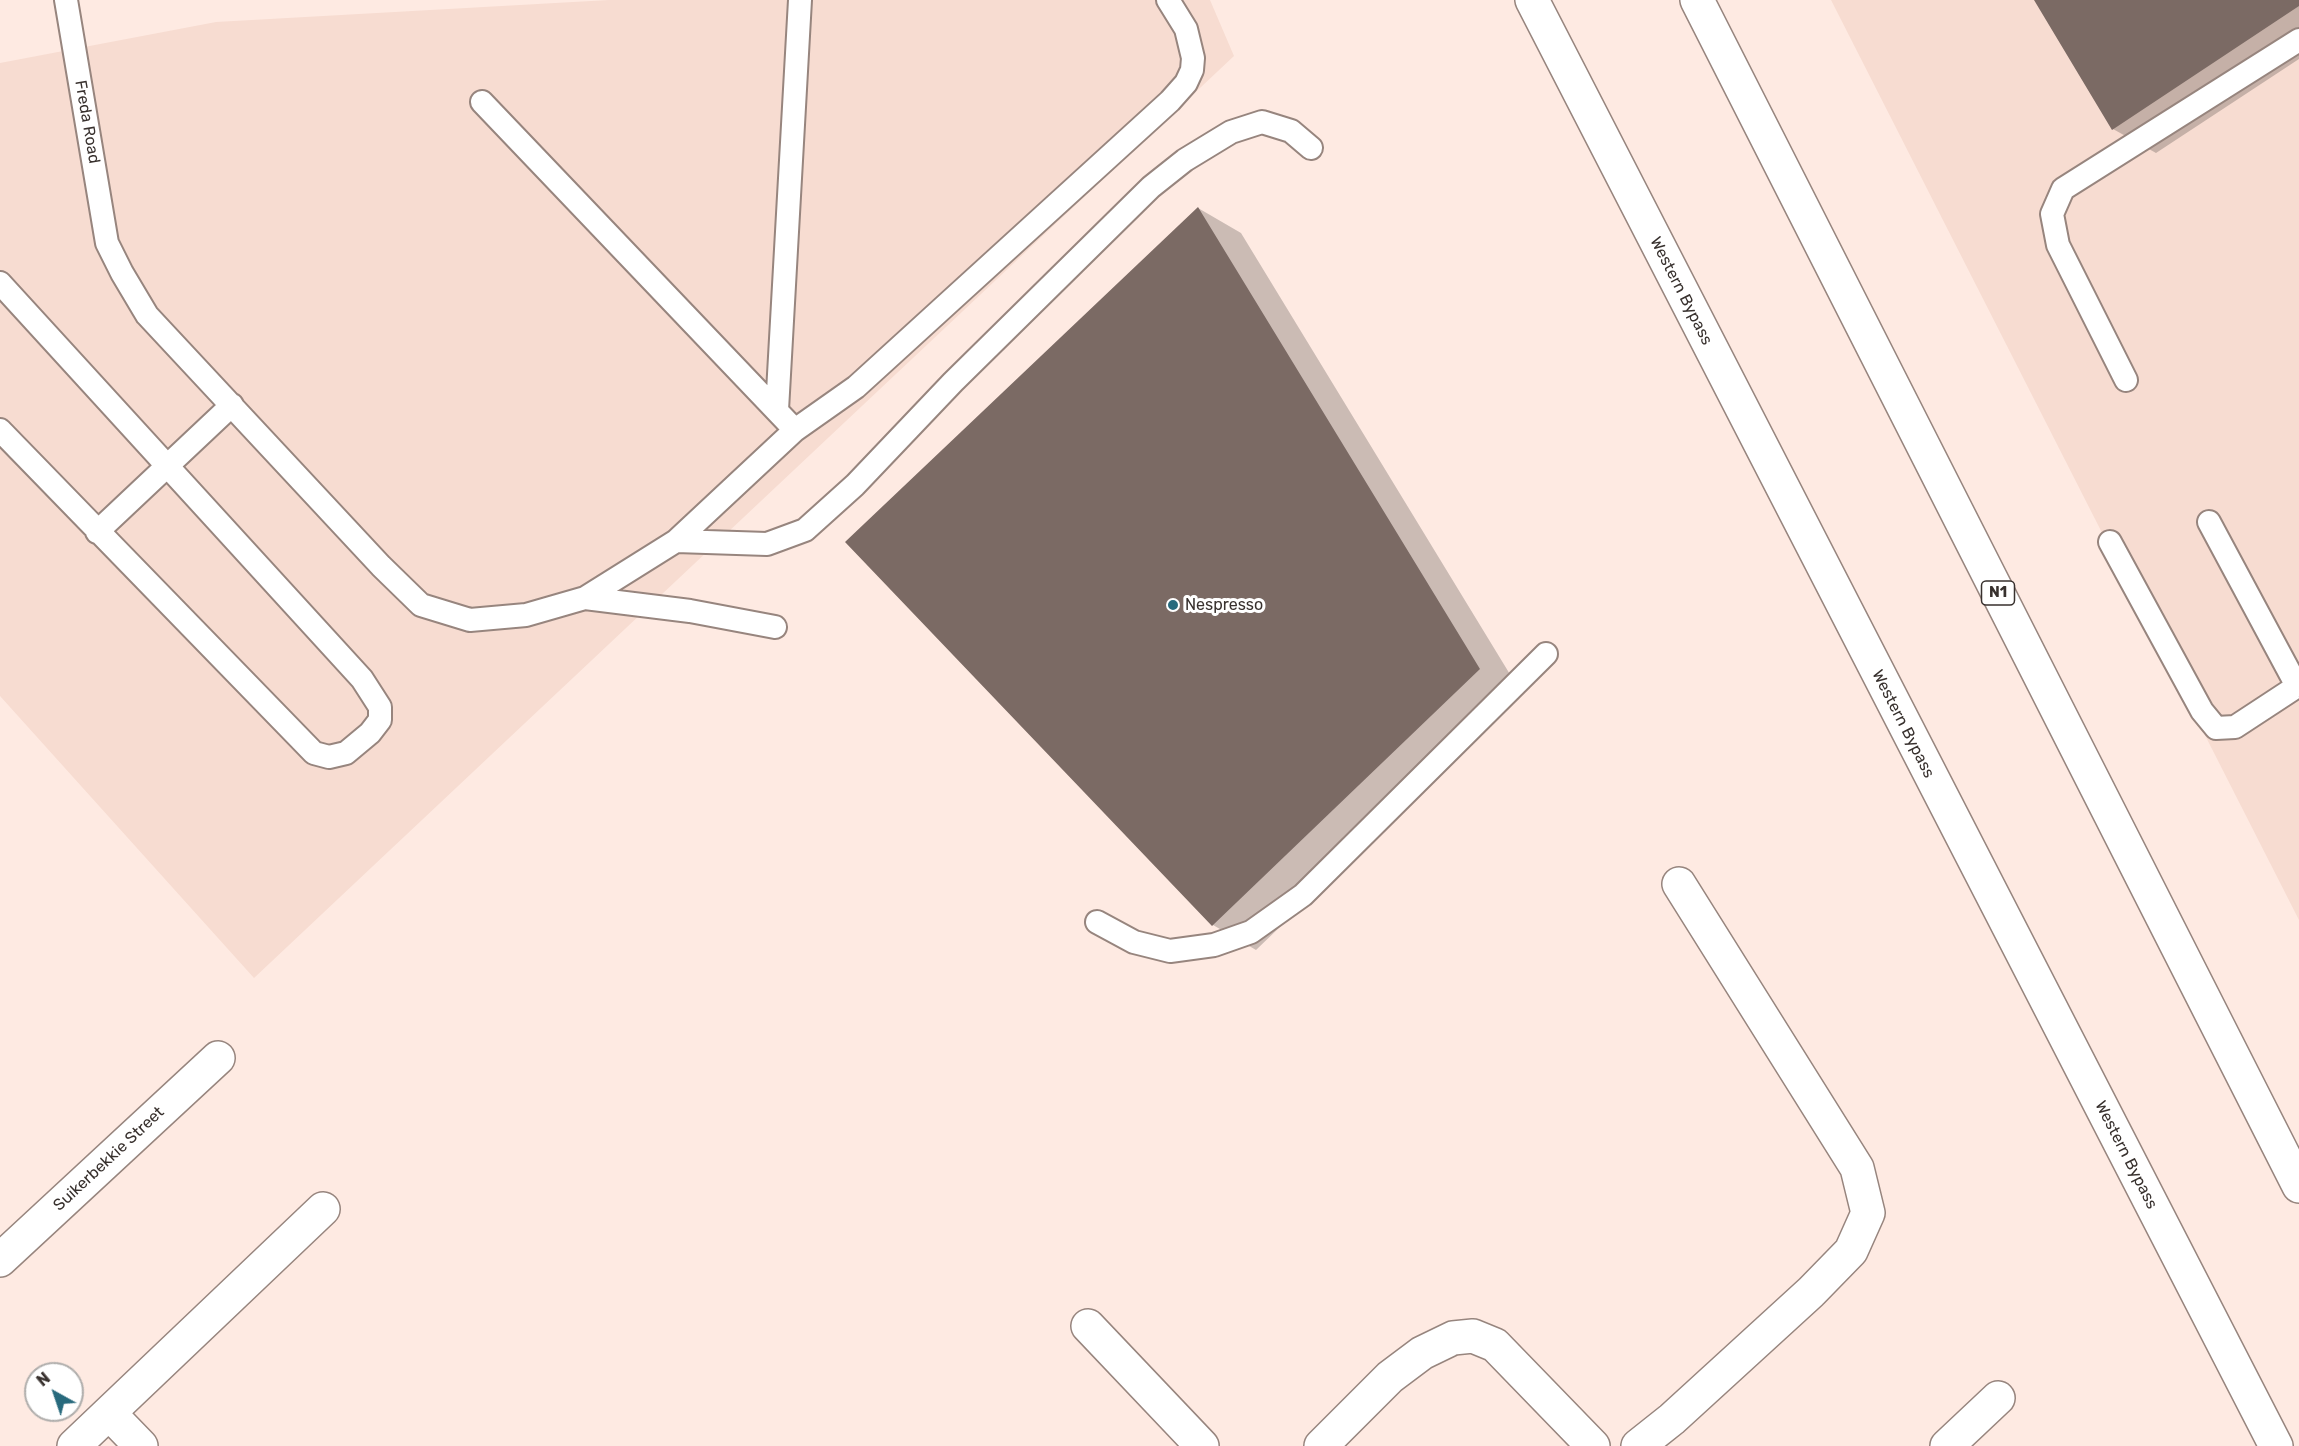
<!DOCTYPE html>
<style>
body{margin:0}
#map{position:relative;width:2299px;height:1446px;overflow:hidden;background:#feeae2;font-family:Rubik,sans-serif}
canvas{display:block}
.north{position:absolute;left:24px;top:1362px;width:60px;height:60px;box-sizing:border-box;background:#fff;border:2px solid #afadab;border-radius:50%;rotate:320deg;font-size:16px;font-weight:700;line-height:24px;text-align:center;color:#38312e}
.north::after{content:'';display:block;margin:auto;width:21px;height:27px;background:#286a7d;clip-path:polygon(50% 0,100% 100%,50% 72%,0 100%)}
</style>
<div id="map">
<canvas width="2299" height="1446"></canvas>
<div class="north">N</div>
</div>
<script>
const c = document.querySelector('canvas').getContext('2d');
c.lineJoin = 'round';
function fillPath(path, color) { c.fillStyle = color; c.fill(path, 'evenodd'); }
const poly = rows => new Path2D(rows.map(r => 'M' + r).join(''));
function trace(path, color, width, dash) { c.strokeStyle = color; c.lineWidth = width; c.lineCap = dash ? 'butt' : 'round'; c.setLineDash(dash || []); c.stroke(path); }
function drawText(font, color, halo, rows, align = 'center') {
  c.font = font + ' Rubik,sans-serif'; c.lineWidth = 6; c.setLineDash([]); c.textBaseline = 'middle'; c.strokeStyle = halo; c.fillStyle = color; for (const [text, x, y, turn = 0] of rows) {
    c.save(); c.translate(x, y); c.rotate((+turn || 0) * Math.PI / 180); c.textAlign = isNaN(turn) ? turn : align; if (halo) c.strokeText(text, 0, 0); c.fillText(text, 0, 0); c.restore();
  }
}
const built = poly([
 [609,0,1210,0,1234,56,254,978,0,696,0,63,216,22],
 [1831,0,2299,0,2299,920]
]);
const shadow = poly([
 [2036,0,2299,0,2299,59,2156,153,2113,129],
 [1198,208,1241,233,1522,694,1256,950,1213,925,847,542]
]);
const building = poly([
 [2034,0,2299,0,2299,6,2112,130],
 [1198,207,1480,669,1212,926,845,542]
]);
const service = poly([
 [66,0,107,243,122,273,147,315,381,566,421,605,470,620,526,615,585,598,676,541,795,430,482,102],
 [0,283,362,679,380,707,380,720,370,733,346,753,329,757,314,753,0,430],
 [2126,380,2058,245,2052,214,2063,189,2299,40],
 [777,410,800,0],
 [795,430,856,387,1170,101,1186,83,1192,70,1193,58,1186,29,1168,0],
 [2209,522,2297,686],
 [97,532,232,405],
 [676,541,767,544,805,530,855,485,953,382,1151,187,1185,160,1231,132,1262,122,1291,131,1311,148],
 [2110,542,2202,711,2216,728,2235,727,2299,685],
 [585,598,690,611,775,627],
 [1097,922,1134,942,1170,951,1214,945,1251,932,1303,895,1546,654]
]);
const minor = poly([
 [0,1260,218,1058],
 [1088,1326,1202,1446],
 [110,1414,141,1446],
 [74,1446,323,1209],
 [1321,1446,1390,1377,1422,1353,1453,1338,1473,1336,1495,1345,1593,1446],
 [1638,1446,1672,1419,1811,1292,1851,1251,1868,1213,1857,1168,1679,884],
 [1947,1446,1998,1398]
]);
const motorway = poly([
 [1532,0,2276,1446],
 [1697,0,2299,1186]
]);
const markers = [
 [1173,605,6,"#286a7d"]
];
const shields = [
 [1998,593,33]
];
const shieldNames = [
 ["N1",1998,593]
];
const streetNames = [
 ["Freda Road",87,122,80],
 ["Western Bypass",1681,291,63],
 ["Western Bypass",1903,724,63],
 ["Western Bypass",2126,1155,63],
 ["Suikerbekkie Street",109,1159,-43]
];
const poiNames = [
 ["Nespresso",1185,605]
];
fillPath(built, '#f7dcd1');
fillPath(shadow, '#0003');
fillPath(building, '#7b6a64');
trace(service, '#97857e', 26);
trace(minor, '#97857e', 36);
trace(motorway, '#97857e', 36);
trace(service, '#fff', 22);
trace(minor, '#fff', 33);
trace(motorway, '#fff', 33);
for (const [x, y, r, color] of markers) { const dot = new Path2D(); dot.arc(x, y, r, 0, 2 * Math.PI); c.fillStyle = color; c.fill(dot); trace(dot, '#fff', 2); }
for (const [x, y, w] of shields) { const box = new Path2D(); box.roundRect(x - w / 2, y - 12, w, 24, 4.5); c.fillStyle = '#fff'; c.fill(box); trace(box, '#38312e', 1.5); }
drawText('bold 15px', '#38312e', null, shieldNames);
drawText('16px', '#38312e', '#fff', streetNames);
drawText('16px', '#38312e', '#fff', poiNames, 'left');
</script>
